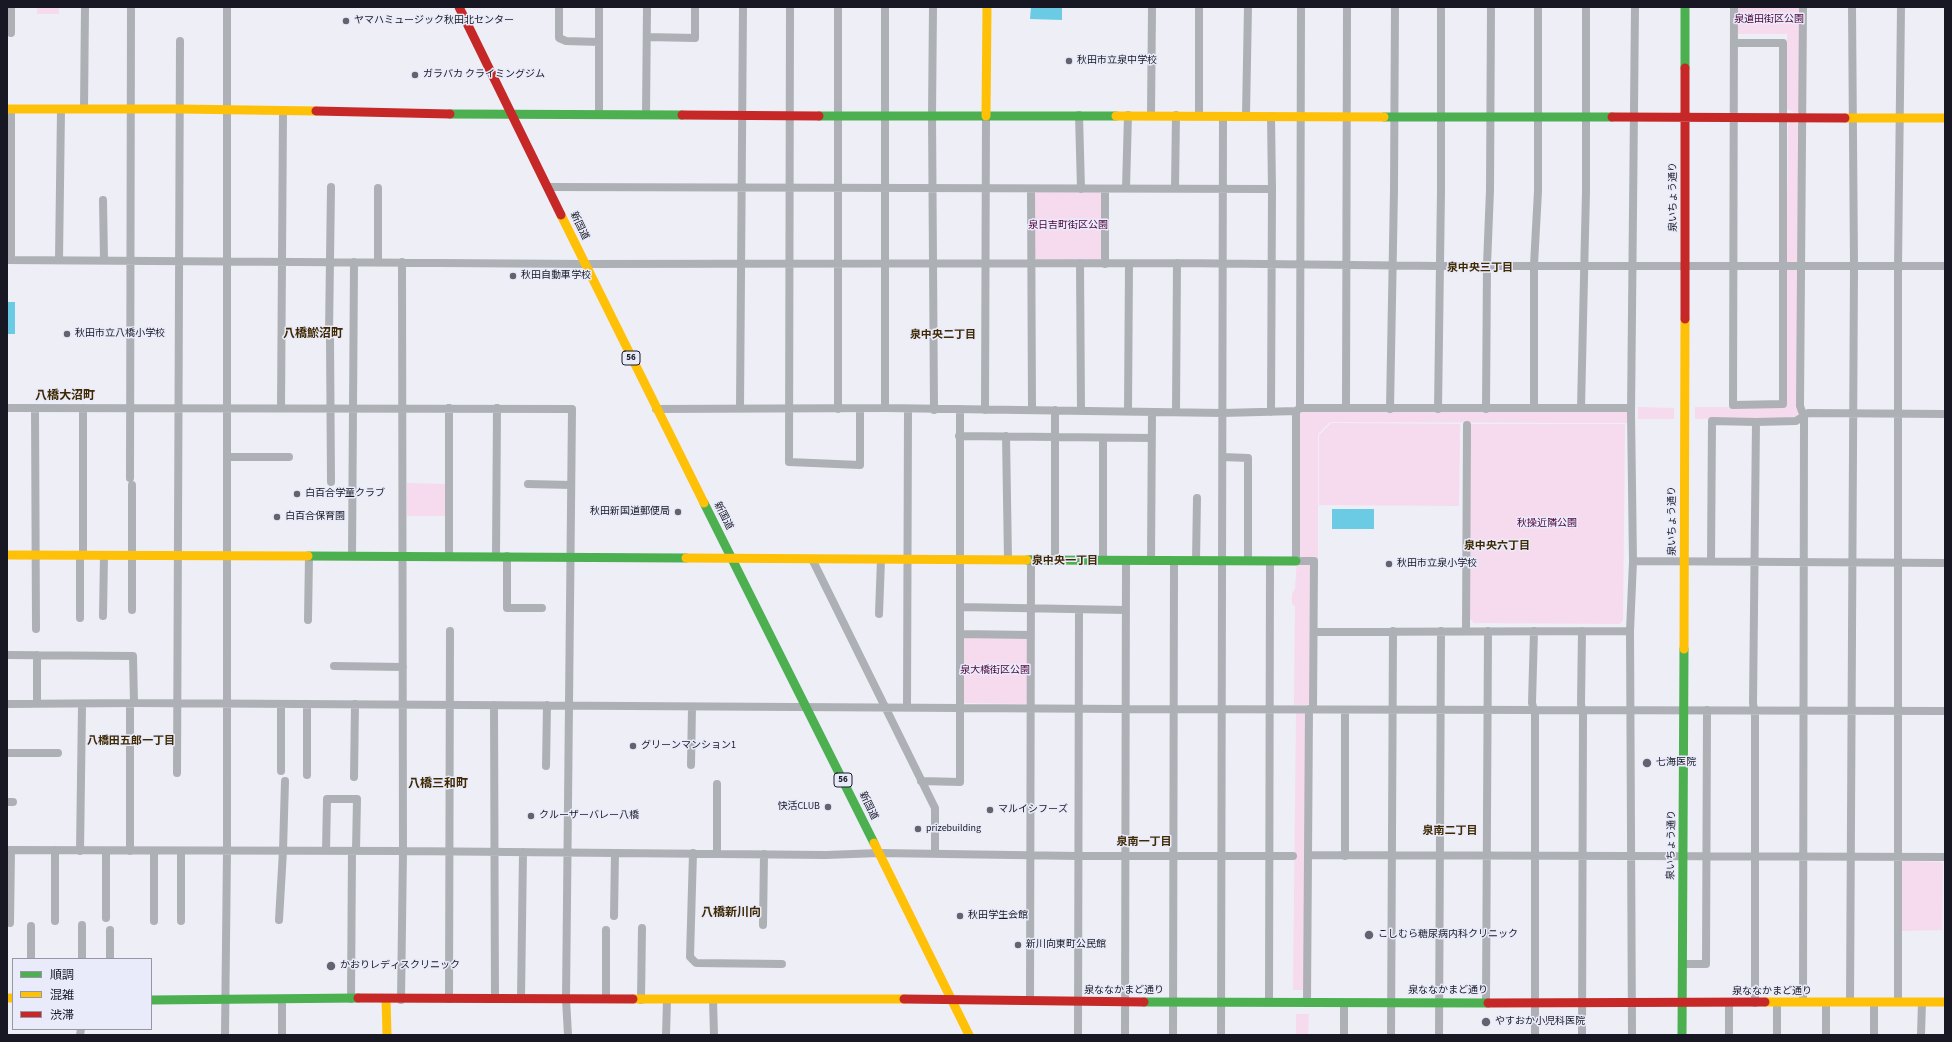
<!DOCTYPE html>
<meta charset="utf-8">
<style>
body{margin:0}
#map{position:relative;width:1952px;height:1042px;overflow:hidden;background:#eeeef6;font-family:"Source Sans 3","Noto Sans JP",sans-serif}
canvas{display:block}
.frame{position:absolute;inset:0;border:8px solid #171824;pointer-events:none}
.legend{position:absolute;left:12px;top:958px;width:140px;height:72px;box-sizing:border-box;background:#eaebfa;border:1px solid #9697a4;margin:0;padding:5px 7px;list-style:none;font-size:12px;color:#171824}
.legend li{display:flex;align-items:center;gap:8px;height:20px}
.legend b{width:20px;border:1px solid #9697a4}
</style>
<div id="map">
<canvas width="1952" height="1042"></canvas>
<div class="frame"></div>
<ul class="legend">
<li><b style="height:5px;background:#4caf50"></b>順調</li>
<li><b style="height:5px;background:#ffc107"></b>混雑</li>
<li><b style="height:5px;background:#c62828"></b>渋滞</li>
</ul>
</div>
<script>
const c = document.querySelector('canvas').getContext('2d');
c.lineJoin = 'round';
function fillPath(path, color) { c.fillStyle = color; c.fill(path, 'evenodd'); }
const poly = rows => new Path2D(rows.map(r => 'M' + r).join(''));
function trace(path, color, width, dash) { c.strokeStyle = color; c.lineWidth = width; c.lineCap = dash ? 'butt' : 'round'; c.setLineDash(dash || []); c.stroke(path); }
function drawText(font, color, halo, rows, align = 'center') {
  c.font = font + ' "Source Sans 3","Noto Sans JP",sans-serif'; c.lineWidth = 3; c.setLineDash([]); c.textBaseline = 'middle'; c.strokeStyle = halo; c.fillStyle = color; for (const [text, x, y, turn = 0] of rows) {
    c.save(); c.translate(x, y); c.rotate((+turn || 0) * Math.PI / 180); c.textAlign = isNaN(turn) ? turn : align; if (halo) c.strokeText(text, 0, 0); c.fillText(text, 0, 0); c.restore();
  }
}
const green = poly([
 [37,7,59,7,59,14,37,14],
 [1738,7,1800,7,1799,111,1796,113,1787,109,1787,34,1738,34],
 [1790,121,1799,124,1798,414,1796,418,1695,419,1695,407,1784,407,1786,405,1788,124],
 [1036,192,1100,192,1103,195,1103,256,1099,260,1036,259,1033,257,1034,194],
 [1638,407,1674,408,1674,419,1638,419],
 [1299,410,1628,411,1628,423,1330,422,1318,434,1318,559,1315,699,1307,705,1294,705,1295,606,1292,604,1292,594,1295,589,1297,560],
 [1331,423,1460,424,1459,506,1319,505,1319,435],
 [1470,424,1625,424,1623,620,1620,624,1474,623,1470,619],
 [407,483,446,484,446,516,407,516],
 [965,637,1026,638,1028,640,1028,702,1025,704,965,703,962,701,963,639],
 [1296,713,1306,713,1305,990,1293,990],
 [1904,861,1941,862,1943,864,1942,930,1901,931,1901,863],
 [1296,1014,1309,1014,1308,1035,1296,1035]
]);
const water = poly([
 [1031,7,1062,7,1062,20,1030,19],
 [7,302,15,302,15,334,7,334],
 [1332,509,1374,509,1374,529,1332,529]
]);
const street = poly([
 [559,7,559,38,566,41,599,42],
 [599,7,599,115],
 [790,7,789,462,860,465,860,409],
 [933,7,932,115,934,410],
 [1301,7,1300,397,1300,408,1296,411,1296,561,1314,561,1313,709],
 [1734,7,1733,405,1783,404,1783,43,1734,43],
 [11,33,11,7],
 [647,37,695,38,695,7],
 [11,109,11,260],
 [84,109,85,7],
 [646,115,647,7],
 [1079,115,1081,189],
 [1151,115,1152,7],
 [1199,115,1199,7],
 [1246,115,1248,7],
 [1271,116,1272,189,1271,412],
 [548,187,1272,189],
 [378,188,378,262],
 [1126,188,1128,115],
 [1175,188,1176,115],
 [1031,189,1032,409],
 [103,200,104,260],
 [7,260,585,264,1177,263,1439,266,1945,266],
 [59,260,61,110],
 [1080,263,1081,410],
 [1105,264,1105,189],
 [329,333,331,187],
 [330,339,331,482],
 [7,408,572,409,566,999,568,1035],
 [35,408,36,629],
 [83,408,83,555],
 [281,408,283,112],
 [740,408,743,7],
 [885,408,885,7],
 [1300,408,1631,408],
 [1346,408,1347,7],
 [1534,408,1534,265,1538,191,1538,7],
 [1581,408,1586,191,1586,7],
 [656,409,885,408,1223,413,1296,411],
 [838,409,838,7],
 [1390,409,1394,190,1395,7],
 [1438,409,1441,191,1441,7],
 [1486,409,1487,265,1490,190,1491,7],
 [985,410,986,116],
 [1128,411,1129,264],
 [1176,412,1177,263],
 [959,436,1151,438],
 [1006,436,1008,560],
 [1103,438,1103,560],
 [227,457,289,457],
 [1223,457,1248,458,1248,561],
 [130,478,131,7],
 [528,484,571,485],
 [352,556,354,262],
 [449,556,449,408],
 [496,556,497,408],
 [507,556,507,608,542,608],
 [812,559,935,808,935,854],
 [1055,560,1055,410],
 [1151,561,1152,412],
 [1196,561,1197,498],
 [1633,561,1945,563],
 [1711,561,1712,421,1756,422,1796,421,1808,413,1945,414],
 [960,607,1126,610],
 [132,610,132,485],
 [879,614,881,559],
 [103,616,104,555],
 [80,618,80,555],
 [308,620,309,556],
 [1466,631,1467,425],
 [1534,631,1532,703,1535,714,1535,1035],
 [1314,632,1630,631],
 [960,634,1030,635],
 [7,655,133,656,134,703],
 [334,666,403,667],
 [130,703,130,851],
 [7,704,134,703,1125,709,1945,711],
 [37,704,37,655],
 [494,705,495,999],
 [907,707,908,410],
 [7,753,58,753],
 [691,765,692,707],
 [546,766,547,705],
 [281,771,281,704],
 [177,773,180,41],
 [307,775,307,704],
 [354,777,355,704],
 [921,781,960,782,960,409],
 [7,802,13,802],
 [7,850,403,851,826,855,879,853,1078,856,1293,856],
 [80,851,82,705],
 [106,851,106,918],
 [154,851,154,921],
 [326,851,327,799,357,799,356,851],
 [693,853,690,957,696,963,782,964],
 [717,854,717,784],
 [1309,855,1945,857],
 [1345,856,1345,710],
 [614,916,615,853],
 [279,920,283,851,285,781],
 [55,921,55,850],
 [181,921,181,851],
 [10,923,11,850],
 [763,925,764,854],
 [110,930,110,959],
 [606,930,606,999],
 [31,959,31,926],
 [82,959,82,925],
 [1682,964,1706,964,1707,710],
 [282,999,282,1035],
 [351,999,352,851],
 [449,999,450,631],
 [521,999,523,852],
 [401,1000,403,851,402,262],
 [641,1000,642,928],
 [713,1000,714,1035],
 [1030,1001,1031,559],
 [1269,1002,1270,561],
 [1307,1002,1309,709],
 [1486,1002,1488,631],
 [1803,1002,1804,417,1800,406,1803,7],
 [1850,1002,1854,266,1852,7],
 [1898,1002,1898,267,1901,7],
 [1729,1003,1729,1035],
 [1755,1003,1755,716,1753,703,1756,422],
 [80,1035,81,1029],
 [225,1035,227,851,227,7],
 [666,1035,667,1000],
 [1078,1035,1079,610],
 [1125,1035,1126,560],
 [1173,1035,1174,561],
 [1221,1035,1223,116],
 [1344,1035,1344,1003],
 [1391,1035,1393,631],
 [1439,1035,1441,631],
 [1582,1035,1583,715,1581,704,1582,631],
 [1632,1035,1630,631,1633,561,1631,414,1635,7],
 [1777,1035,1777,1003],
 [1826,1035,1826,1002],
 [1874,1035,1874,1002],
 [1921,1035,1922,1002]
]);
const fast = poly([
 [1685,68,1685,7],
 [450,114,682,115],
 [819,116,1116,116],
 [1384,117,1612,117],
 [704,503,874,843],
 [308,556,686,558],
 [1027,560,1296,561],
 [151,1000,358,998],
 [1144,1002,1488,1003],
 [1682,1035,1684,649]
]);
const slow = poly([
 [7,109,180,109,316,111],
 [986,116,987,7],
 [1116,116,1384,117],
 [1845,118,1945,118],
 [561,215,704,503],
 [7,555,308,556],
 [686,558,1027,560],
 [1684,649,1685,319],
 [874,843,969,1035],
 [7,998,13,998],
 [386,999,387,1035],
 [633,999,904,999],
 [1765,1002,1945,1002]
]);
const jam = poly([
 [459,7,561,215],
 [316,111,450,114],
 [682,115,819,116],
 [1612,117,1845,118],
 [1685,319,1685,68],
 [358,998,633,999],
 [904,999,1144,1002],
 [1488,1003,1765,1002]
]);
const markers = [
 [346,21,4,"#62636e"],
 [1069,61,4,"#62636e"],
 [415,75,4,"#62636e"],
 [513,276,4,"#62636e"],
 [67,334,4,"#62636e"],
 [297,494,4,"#62636e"],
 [678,512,4,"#62636e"],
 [277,517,4,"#62636e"],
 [1389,564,4,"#62636e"],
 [633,746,4,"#62636e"],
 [1647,763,5,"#62636e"],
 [828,807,4,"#62636e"],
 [990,810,4,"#62636e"],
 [531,816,4,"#62636e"],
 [918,829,4,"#62636e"],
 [960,916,4,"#62636e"],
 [1369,935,5,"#62636e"],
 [1018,945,4,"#62636e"],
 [331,966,5,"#62636e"],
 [1486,1022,5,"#62636e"]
];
const shields = [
 [631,358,18],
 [843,780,18]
];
const shieldNames = [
 ["56",631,358],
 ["56",843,780]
];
const parkNames = [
 ["泉道田街区公園",1769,20],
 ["泉日吉町街区公園",1068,226],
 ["秋操近隣公園",1547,524],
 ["泉大橋街区公園",995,671]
];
const poiNames = [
 ["ヤマハミュージック秋田北センター",354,21],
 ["秋田市立泉中学校",1077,61],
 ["ガラパカ クライミングジム",423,75],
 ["秋田自動車学校",521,276],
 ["秋田市立八橋小学校",75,334],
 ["白百合学童クラブ",305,494],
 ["秋田新国道郵便局",670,512,"right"],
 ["白百合保育園",285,517],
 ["秋田市立泉小学校",1397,564],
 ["グリーンマンション1",641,746],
 ["七海医院",1656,763],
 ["快活CLUB",820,807,"right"],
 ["マルイシフーズ",998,810],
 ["クルーザーバレー八橋",539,816],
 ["prizebuilding",926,829],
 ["秋田学生会館",968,916],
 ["こしむら糖尿病内科クリニック",1378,935],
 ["新川向東町公民館",1026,945],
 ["かおりレディスクリニック",340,966],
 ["やすおか小児科医院",1495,1022]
];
const streetNames = [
 ["泉いちょう通り",1674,197,-90],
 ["新国道",579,226,64],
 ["新国道",723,516,63],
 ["泉いちょう通り",1673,521,-90],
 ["新国道",868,806,64],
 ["泉いちょう通り",1672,845,-89],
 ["泉ななかまど通り",1124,991],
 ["泉ななかまど通り",1448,991],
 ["泉ななかまど通り",1772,992]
];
const neighbourhoodNames = [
 ["泉中央三丁目",1480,269],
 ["泉中央二丁目",943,336],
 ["泉中央六丁目",1497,547],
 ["泉中央一丁目",1065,562],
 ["八橋田五郎一丁目",131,742],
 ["泉南二丁目",1450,832],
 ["泉南一丁目",1144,843]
];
const quarterNames = [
 ["八橋鯲沼町",313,334],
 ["八橋大沼町",65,396],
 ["八橋三和町",438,784],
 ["八橋新川向",731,913]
];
fillPath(green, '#f6daed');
fillPath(water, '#6bcbe4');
trace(street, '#adb1b5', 8);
trace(fast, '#4caf50', 9);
trace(slow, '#ffc107', 9);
trace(jam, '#c62828', 9);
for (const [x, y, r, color] of markers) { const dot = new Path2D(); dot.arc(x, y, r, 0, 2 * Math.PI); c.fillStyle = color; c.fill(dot); trace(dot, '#eaebfa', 1.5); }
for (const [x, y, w] of shields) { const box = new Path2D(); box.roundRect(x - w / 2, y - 7, w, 14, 3); c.fillStyle = '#eaebfa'; c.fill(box); trace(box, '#171824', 1); }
drawText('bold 9px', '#171824', null, shieldNames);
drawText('10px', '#4d0038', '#eaebfa', parkNames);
drawText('10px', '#171824', '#eaebfa', poiNames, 'left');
drawText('10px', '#171824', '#eaebfa', streetNames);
drawText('bold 11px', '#3e2902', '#eaebfa', neighbourhoodNames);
drawText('bold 12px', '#3e2902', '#eaebfa', quarterNames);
</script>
